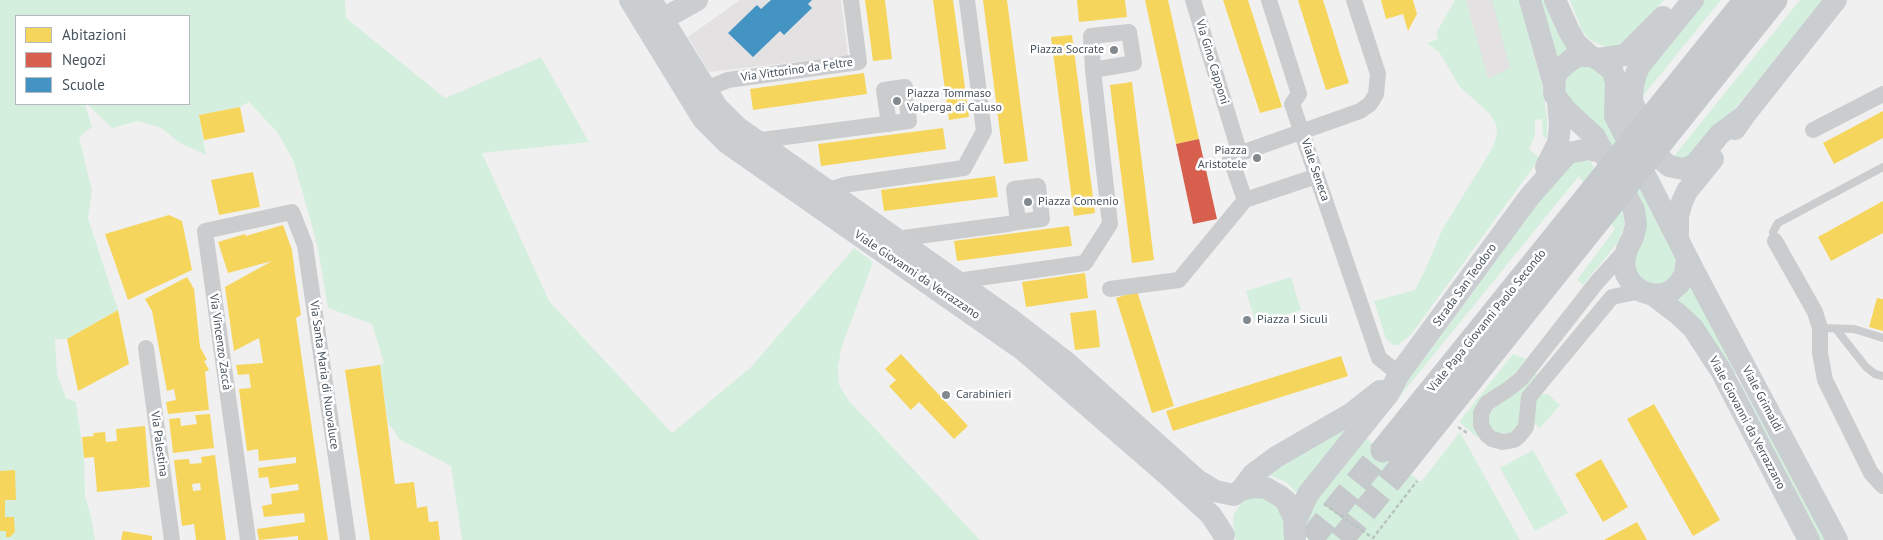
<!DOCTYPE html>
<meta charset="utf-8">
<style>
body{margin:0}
#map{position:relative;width:1883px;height:540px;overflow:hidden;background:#f1f0f0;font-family:"PT Sans",sans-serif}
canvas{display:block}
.legend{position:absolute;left:15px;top:15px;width:175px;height:90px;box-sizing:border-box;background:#fff;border:1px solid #b5babe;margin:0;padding:6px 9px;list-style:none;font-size:15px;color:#47535d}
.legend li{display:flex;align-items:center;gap:10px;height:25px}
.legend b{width:25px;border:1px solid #b5babe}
</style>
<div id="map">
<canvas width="1883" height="540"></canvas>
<ul class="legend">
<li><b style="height:14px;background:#f6d55c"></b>Abitazioni</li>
<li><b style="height:14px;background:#d6604d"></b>Negozi</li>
<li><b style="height:14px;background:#4393c3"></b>Scuole</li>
</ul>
</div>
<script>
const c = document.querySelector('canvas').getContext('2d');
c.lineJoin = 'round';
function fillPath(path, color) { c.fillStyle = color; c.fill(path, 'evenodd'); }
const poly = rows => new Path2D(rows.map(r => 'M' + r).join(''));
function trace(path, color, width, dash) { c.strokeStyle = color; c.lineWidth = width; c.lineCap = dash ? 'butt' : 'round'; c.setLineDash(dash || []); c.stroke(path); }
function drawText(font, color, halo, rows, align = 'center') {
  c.font = font + ' "PT Sans",sans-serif'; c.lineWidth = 5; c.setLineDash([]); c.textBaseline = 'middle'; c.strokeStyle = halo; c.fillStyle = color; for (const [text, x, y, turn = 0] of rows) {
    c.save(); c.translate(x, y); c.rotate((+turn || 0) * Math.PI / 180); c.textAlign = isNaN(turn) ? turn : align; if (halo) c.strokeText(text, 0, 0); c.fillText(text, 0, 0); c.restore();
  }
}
const education = poly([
 [740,0,841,0,848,56,709,72,688,37],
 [1466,0,1512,0,1537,90,1487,79]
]);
const green = poly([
 [0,0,345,0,346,18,445,98,541,57,589,142,482,153,549,301,672,433,751,367,854,248,873,262,841,349,838,368,839,385,849,401,980,540,462,540,451,466,399,439,393,429,388,424,380,365,384,363,372,324,328,308,318,249,306,204,293,160,277,132,249,102,240,107,199,115,206,155,180,143,161,128,138,121,112,128,87,104,189,104,189,16,16,16,16,104,85,104,92,127,79,137,92,191,88,218,118,310,67,339,55,339,57,374,66,398,76,402,84,458,85,497,91,516,95,540,0,540],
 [1455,0,1466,0,1488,79,1510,68,1492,0,1519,0,1543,89,1547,118,1547,138,1543,137,1542,119,1535,120,1535,135,1529,149,1540,158,1410,336,1398,345,1393,345,1386,339,1374,301,1415,290,1426,268,1442,230,1493,147,1497,134,1496,124,1490,114,1460,87,1439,52,1427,43,1438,39,1436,33],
 [1541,0,1549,0,1573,49,1556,60],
 [1570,0,1664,0,1628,42,1610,48,1591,41,1582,31],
 [1697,0,1721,0,1638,102,1637,89],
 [1800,0,1823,0,1695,158,1670,161],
 [1589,65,1604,75,1676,254,1674,276,1662,285,1649,284,1638,276,1634,267,1635,257,1643,239,1565,96,1565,78,1572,68],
 [1587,160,1591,162,1624,216,1624,227,1619,241,1583,285,1577,280,1615,229,1579,176,1366,438,1421,482,1460,432,1520,540,1308,540,1307,521,1315,495,1430,351,1566,165],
 [1291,277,1301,310,1256,324,1246,291],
 [1689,285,1737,372,1735,374,1678,303,1676,297],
 [1513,354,1526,359,1514,374,1499,386,1478,438,1459,422],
 [1534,372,1538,375,1520,423,1509,434,1497,433,1488,425,1488,413],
 [1741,384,1827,540,1817,540,1740,385],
 [1543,394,1548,394,1560,405,1540,428,1534,424,1534,406,1539,395],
 [1351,425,1296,492,1286,482,1265,474],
 [1533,450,1568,513,1535,531,1500,468],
 [1254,495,1278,505,1284,520,1286,540,1236,540,1233,522,1234,514,1243,501]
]);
const homes = poly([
 [865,0,885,0,892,59,873,61],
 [933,0,953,0,969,117,949,120],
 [983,0,1007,0,1028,161,1004,164],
 [1077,0,1125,0,1127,17,1079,22],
 [1145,0,1168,0,1199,139,1176,144],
 [1223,0,1248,0,1282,107,1260,113],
 [1298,0,1323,0,1349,83,1326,90],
 [1381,0,1413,0,1417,14,1408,31,1403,14,1386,19],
 [1072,35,1095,213,1074,216,1051,37],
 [864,73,867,94,753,110,750,89],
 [1132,82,1154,260,1132,263,1110,85],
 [240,107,245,132,204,140,199,115],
 [1883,111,1883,138,1834,164,1823,143],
 [943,128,946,149,821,166,818,144],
 [253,172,260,207,219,215,211,180],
 [995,176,998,197,884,211,881,190],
 [1883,201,1883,233,1831,261,1818,237],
 [169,215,182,221,192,270,128,300,105,234],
 [283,225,292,250,295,274,301,315,296,318,328,540,298,540,298,536,259,540,257,529,305,522,304,513,264,517,262,506,272,504,271,494,299,490,298,484,270,488,268,477,259,478,258,468,296,463,296,457,259,461,258,449,247,451,239,389,251,388,249,374,238,375,236,365,263,363,259,338,234,351,225,287,272,261,228,273,218,242,245,234,246,236],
 [1069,226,1072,246,957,261,954,241],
 [1085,273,1088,298,1026,307,1022,282],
 [187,277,194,289,200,347,207,360,204,361,209,370,205,372,209,410,168,414,166,402,176,400,174,389,167,391,152,311,145,299],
 [1137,291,1174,406,1152,413,1116,298],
 [1877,298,1883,299,1883,331,1869,327],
 [118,310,129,364,78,391,67,339],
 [1096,310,1100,347,1075,350,1070,313],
 [901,354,968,426,954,439,919,402,911,410,889,386,896,380,885,369],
 [1341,356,1348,376,1173,431,1166,411],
 [380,365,395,484,414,482,417,508,427,506,429,522,438,521,440,540,370,540,345,370],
 [1654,404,1720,520,1693,536,1627,419],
 [210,414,214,448,173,453,169,419,180,418,181,426,197,424,195,415],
 [145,426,150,487,97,492,94,457,84,458,82,437,94,436,93,433,105,432,106,442,117,441,116,429],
 [215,455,226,540,196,540,194,524,182,526,174,460,189,459,190,464,202,463,201,457],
 [200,483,201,490,193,491,192,484],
 [1601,459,1628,507,1603,522,1575,474],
 [15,470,16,500,5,500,5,517,14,517,15,532,10,537,6,537,6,531,0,531,0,471],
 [1637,522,1647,540,1604,540],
 [123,531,152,536,152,540,121,540]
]);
const shops = poly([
 [1199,139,1217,219,1193,224,1176,144]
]);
const schools = poly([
 [771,0,812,0,808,4,812,8,784,35,780,31,753,57,728,33,757,5,761,9]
]);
const primaryTunnel = poly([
 [1310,540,1383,450],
 [1341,540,1401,467]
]);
const path = poly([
 [1458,427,1467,433],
 [1324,504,1373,538,1417,481]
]);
const lane = poly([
 [1775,241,1773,232,1778,223,1883,167],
 [1820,328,1854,329,1883,338],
 [1836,329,1866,367,1875,374,1883,376]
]);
const street = poly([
 [1193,0,1240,154],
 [1269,0,1299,94,1292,104,1379,358,1399,374],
 [706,89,728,80,859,62,851,0],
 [1813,130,1883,94],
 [754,141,909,121,905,87,884,90,889,124],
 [1317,176,1245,200,1230,157,1360,111,1370,104,1376,94,1378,74,1354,0],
 [826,191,844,185,964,168,984,131,967,0],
 [896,239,1008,224,1018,222,1042,219,1038,186,1014,189,1018,222],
 [1775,241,1815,312,1820,328,1820,353,1825,380,1871,473,1883,486],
 [1627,249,1597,282,1521,379,1507,390,1487,403,1481,413,1481,425,1487,435,1492,439,1503,442,1514,440,1519,436,1526,427,1529,397,1612,297,1641,291],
 [957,281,1085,263,1110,224,1093,70,1134,63,1129,32,1091,36,1093,70],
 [1110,289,1179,280,1245,200],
 [146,348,172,540],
 [248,540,205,231,292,212,305,245,348,540]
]);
const secondary = poly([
 [630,0,703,119,727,143,1023,350,1165,473,1211,515,1224,535],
 [651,0,717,107,737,127,1009,318,1066,362,1197,480,1215,491,1234,495],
 [1530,0,1554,85],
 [1555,0,1569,31,1576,43,1590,56],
 [1693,0,1640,65,1636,74,1633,85,1632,100,1643,132,1661,159,1669,166,1683,169,1690,167,1696,163,1720,134,1744,116],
 [650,26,697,0],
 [1598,59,1625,55,1663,17],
 [1735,129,1744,116,1836,0],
 [1546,167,1558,143,1560,126,1558,101],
 [1678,238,1678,216,1682,202,1687,191,1713,159],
 [1687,258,1685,274,1679,284,1671,291,1663,294,1653,295,1641,291,1632,284,1626,274,1624,263,1627,249,1633,237,1636,225,1634,210,1595,137,1565,109,1554,94,1555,77,1559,70,1572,59,1580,56,1590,56,1598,59,1612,70,1616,81,1615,116,1695,273,1837,540],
 [1653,295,1678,314,1693,328,1721,371,1809,540],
 [1241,490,1253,474,1276,457,1352,413,1380,391],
 [1235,494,1241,490,1253,487,1266,488,1280,496,1286,501,1294,518,1295,540],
 [1295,523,1308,494,1389,393,1399,374,1530,196,1568,153,1589,149,1604,153]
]);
const primary = poly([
 [1383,450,1746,0],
 [1401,467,1775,0]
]);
const markers = [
 [1114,50,5,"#828a90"],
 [897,101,5,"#828a90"],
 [1257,158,5,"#828a90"],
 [1028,202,5,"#828a90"],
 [1247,320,5,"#828a90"],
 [946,395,5,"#828a90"]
];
const poiNames = [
 ["Piazza Socrate",1104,50,"right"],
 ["Piazza Tommaso",907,94],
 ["Valperga di Caluso",907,108],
 ["Piazza",1247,151,"right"],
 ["Aristotele",1247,165,"right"],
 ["Piazza Comenio",1038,202],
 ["Piazza I Siculi",1257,320],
 ["Carabinieri",956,395]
];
const streetNames = [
 ["Via Gino Capponi",1212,62,73],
 ["Via Vittorino da Feltre",797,70,-8],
 ["Viale Seneca",1315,170,71],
 ["Viale Giovanni da Verrazzano",917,275,34],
 ["Strada San Teodoro",1465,285,-54],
 ["Viale Papa Giovanni Paolo Secondo",1487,321,-51],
 ["Via Vincenzo Zaccà",220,342,82],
 ["Via Santa Maria di Nuovaluce",324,375,82],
 ["Viale Grimaldi",1762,399,62],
 ["Viale Giovanni da Verrazzano",1747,423,62],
 ["Via Palestina",159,444,82]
];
fillPath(education, '#e3e1e2');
fillPath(green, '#d5efde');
fillPath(homes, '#f6d55c');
fillPath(shops, '#d6604d');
fillPath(schools, '#4393c3');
trace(primaryTunnel, '#c6c9cb', 25, [25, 12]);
trace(path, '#b8c4c0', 2.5, [4, 2.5]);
trace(lane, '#caccce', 8);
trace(street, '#caccce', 16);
trace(secondary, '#cbced1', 22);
trace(primary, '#c6cacd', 25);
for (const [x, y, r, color] of markers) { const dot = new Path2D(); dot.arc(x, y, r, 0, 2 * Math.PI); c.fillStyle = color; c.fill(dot); trace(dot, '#fff', 2); }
drawText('12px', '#47535d', '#fff', poiNames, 'left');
drawText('12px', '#47535d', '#fff', streetNames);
</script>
